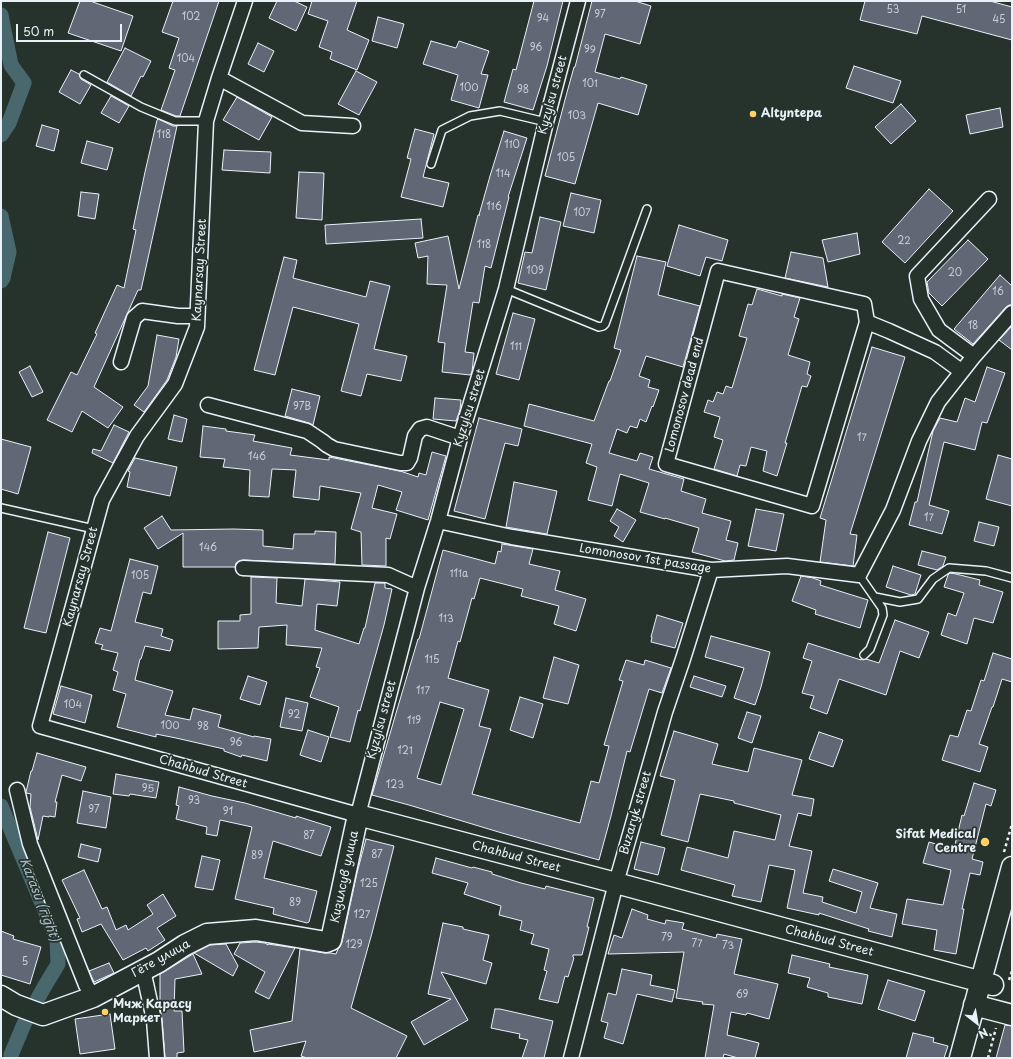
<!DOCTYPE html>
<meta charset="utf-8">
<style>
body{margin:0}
#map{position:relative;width:1013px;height:1059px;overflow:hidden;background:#26332d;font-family:"Playpen Sans",sans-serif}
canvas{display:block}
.frame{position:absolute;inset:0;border:2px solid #e8f1f8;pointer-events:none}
.north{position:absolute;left:957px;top:1003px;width:40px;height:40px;-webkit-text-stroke:3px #26332d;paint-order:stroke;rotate:149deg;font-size:11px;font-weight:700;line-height:16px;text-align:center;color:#e8f1f8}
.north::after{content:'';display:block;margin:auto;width:14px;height:18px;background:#e8f1f8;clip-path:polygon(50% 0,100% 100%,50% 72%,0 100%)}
.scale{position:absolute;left:16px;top:24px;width:106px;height:18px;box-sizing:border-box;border:2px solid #e8f1f8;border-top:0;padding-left:5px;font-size:12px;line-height:14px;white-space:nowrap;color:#e8f1f8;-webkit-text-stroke:3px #26332d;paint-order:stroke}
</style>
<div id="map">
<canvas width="1013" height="1059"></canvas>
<div class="frame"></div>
<div class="north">N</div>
<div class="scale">50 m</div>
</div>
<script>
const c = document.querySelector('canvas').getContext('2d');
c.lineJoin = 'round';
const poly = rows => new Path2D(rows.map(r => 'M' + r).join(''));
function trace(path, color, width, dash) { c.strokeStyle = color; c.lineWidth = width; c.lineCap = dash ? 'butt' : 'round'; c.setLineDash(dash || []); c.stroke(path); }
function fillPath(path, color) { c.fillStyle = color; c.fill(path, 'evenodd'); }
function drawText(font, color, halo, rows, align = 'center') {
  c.font = font + ' "Playpen Sans",sans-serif'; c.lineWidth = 3.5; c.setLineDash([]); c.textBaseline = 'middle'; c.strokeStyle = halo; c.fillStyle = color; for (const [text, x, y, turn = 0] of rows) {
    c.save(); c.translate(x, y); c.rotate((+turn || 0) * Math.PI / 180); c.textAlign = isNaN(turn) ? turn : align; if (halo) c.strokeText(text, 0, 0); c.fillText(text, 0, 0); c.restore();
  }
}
const canal = poly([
 [1,15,11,65,24,83,9,123,1,135],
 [1,216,9,252,3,278,1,281],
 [1,806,57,939,58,964,43,989,24,1024,11,1055,11,1058]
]);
const building = poly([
 [80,1,90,1,133,16,121,51,68,33,80,1],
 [173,1,219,1,180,116,176,116,161,110,175,70,169,68,179,38,162,32,173,1],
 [277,1,294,1,307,7,296,31,269,18,277,1],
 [312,1,357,1,347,30,369,40,357,70,330,59,332,52,319,47,328,21,308,14,312,1],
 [534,1,563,1,547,66,533,110,504,102,513,69,516,70,534,1],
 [592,1,635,1,651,6,640,44,605,34,595,72,620,79,621,77,647,85,638,115,598,103,575,184,545,176,566,96,574,67,575,67,592,1],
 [865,1,990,1,1012,7,1012,40,922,16,917,34,860,20,865,1],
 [378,17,404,24,397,48,372,41,378,17],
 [431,41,456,48,459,41,489,51,481,74,488,75,479,108,451,100,458,75,423,64,431,41],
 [258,43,274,51,264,72,248,64,258,43],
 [125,48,151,61,143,77,141,76,131,96,107,82,125,48],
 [854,66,901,81,893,103,846,88,854,66],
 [71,70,79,74,80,77,81,79,91,85,80,104,59,92,71,70],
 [356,71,377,82,359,115,338,104,356,71],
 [111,96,129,106,119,123,101,113,111,96],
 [237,97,272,117,259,140,223,120,237,97],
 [901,104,916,121,891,144,875,127,901,104],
 [1000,108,1003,127,970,134,966,115,1000,108],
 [158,119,173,126,177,126,141,290,138,290,94,387,123,407,108,428,82,411,72,432,47,420,71,372,77,375,97,334,95,333,117,285,124,288,136,230,133,229,145,172,157,120,158,119],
 [42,125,59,130,54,151,36,146,42,125],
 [415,129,434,134,423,177,449,183,443,207,401,197,411,159,407,158,415,129],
 [504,131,527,138,508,197,509,197,491,268,485,266,479,303,473,302,465,352,474,353,472,372,470,375,442,372,445,343,438,342,447,285,427,284,428,256,418,258,415,243,448,236,459,289,476,223,478,215,480,215,479,215,490,176,504,131],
 [87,141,113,148,107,170,81,163,87,141],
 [224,150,271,152,270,173,222,170,224,150],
 [299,172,324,173,322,220,296,218,299,172],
 [929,189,953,211,905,263,882,242,929,189],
 [81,192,99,194,95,219,78,216,81,192],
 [571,193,601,200,594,233,563,226,571,193],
 [540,217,561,222,546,290,518,283,525,252,532,253,540,217],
 [421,219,423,238,326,244,325,225,421,219],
 [679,225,728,240,722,261,706,257,700,276,667,266,679,225],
 [857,233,860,254,828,262,822,240,857,233],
 [968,240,988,259,942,306,929,293,927,282,968,240],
 [791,252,823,258,828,287,785,278,791,252],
 [637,256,666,262,658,295,700,306,683,367,646,356,639,376,650,380,648,387,659,390,653,407,652,406,646,422,640,419,637,428,630,426,627,433,617,429,609,453,637,461,640,453,653,457,649,469,684,479,681,491,706,499,702,513,731,521,726,540,738,543,734,560,725,561,692,552,699,528,665,518,665,519,640,512,649,483,620,474,612,506,588,500,597,467,586,463,592,444,524,426,529,404,594,421,609,381,610,381,621,350,614,348,637,256],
 [284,257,297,260,293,278,366,297,370,281,390,286,374,349,407,356,401,381,367,374,361,396,341,391,359,324,293,307,275,375,254,370,284,257],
 [1000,275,1012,286,1012,305,1009,305,1006,307,973,344,954,329,1000,275],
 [757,289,782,296,782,294,800,298,794,317,799,319,788,355,810,362,807,374,811,376,807,387,802,386,785,443,787,443,777,476,763,471,767,451,751,447,746,466,740,465,737,476,714,469,723,440,714,437,720,417,704,412,708,400,713,402,717,392,723,394,726,386,732,388,747,338,739,336,748,304,752,305,757,289],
 [513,313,535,319,519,380,496,374,513,313],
 [1012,326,1012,350,999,340,1012,326],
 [157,335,179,339,176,357,167,380,144,412,134,405,148,386,157,335],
 [872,347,905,357,850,534,857,535,853,566,820,562,826,520,820,518,872,347],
 [30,366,43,392,32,397,19,372,30,366],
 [987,367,1005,373,987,423,982,422,975,450,944,442,929,505,949,511,942,534,909,525,915,502,917,502,933,431,940,418,957,422,965,398,975,402,987,367],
 [292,389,320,396,313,425,309,423,285,416,292,389],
 [435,398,461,400,460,410,456,421,433,419,435,398],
 [174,415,187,419,182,442,168,439,174,415],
 [479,418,522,429,518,446,505,443,485,519,454,511,479,418],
 [114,425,129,432,113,463,92,453,93,449,101,451,114,425],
 [203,426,226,429,226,431,255,435,253,441,292,448,290,455,329,460,329,457,400,471,418,477,419,473,426,475,432,452,446,456,428,520,396,510,402,492,378,485,372,508,397,514,390,539,386,538,386,566,362,565,361,532,351,529,361,493,320,486,319,500,293,497,296,470,272,469,269,497,249,496,250,470,223,467,225,459,200,457,203,426],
 [1,439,31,447,18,494,1,489,1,439],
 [998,455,1012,459,1012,506,986,499,998,455],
 [135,458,177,467,170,496,127,487,130,472,128,471,135,458],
 [514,482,557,491,547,534,506,527,514,482],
 [617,509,636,520,623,542,614,536,619,527,610,521,617,509],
 [756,509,784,514,776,551,748,546,756,509],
 [162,516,171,530,234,529,263,530,263,546,293,549,294,534,315,534,315,531,336,532,335,564,243,560,239,561,236,563,235,567,183,567,183,533,158,549,144,528,162,516],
 [979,522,999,527,994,546,974,541,979,522],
 [48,532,70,538,46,633,24,628,48,532],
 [502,544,533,549,529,564,560,571,555,590,586,599,576,631,554,624,559,606,521,596,523,589,480,578,474,599,472,598,460,642,458,641,448,678,489,690,479,726,491,729,472,794,580,823,591,781,599,783,609,746,604,745,623,681,619,680,626,660,644,665,645,660,671,668,662,693,649,689,630,752,627,751,611,816,599,860,502,833,409,805,372,795,399,703,418,639,419,639,443,550,495,564,498,551,501,552,502,544],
 [440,702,464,709,441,785,417,778,440,702],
 [922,551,946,557,943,566,937,570,918,565,922,551],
 [130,559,158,566,151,594,143,592,135,622,163,629,161,636,173,640,170,651,145,646,141,659,140,659,135,680,173,691,165,715,190,720,193,708,221,715,218,727,254,737,254,736,271,739,267,761,242,755,241,757,224,751,224,749,176,738,156,734,156,737,117,727,126,694,113,690,118,672,113,670,118,653,101,649,103,645,95,643,100,628,111,631,130,559],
 [893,566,921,575,915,594,911,595,886,587,893,566],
 [950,573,956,574,980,580,979,585,1003,592,993,623,974,618,967,644,941,635,948,613,956,616,964,593,944,587,948,575,950,573],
 [801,576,813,578,821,581,820,585,868,600,860,628,815,614,816,610,792,601,801,576],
 [251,577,277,578,276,603,302,606,305,579,340,582,337,606,317,604,315,630,359,644,364,628,365,628,375,583,385,583,385,588,392,589,384,625,360,711,358,710,350,742,330,737,339,707,310,697,320,668,316,667,322,648,286,645,287,625,259,627,258,648,218,649,218,621,240,621,240,615,251,614,251,577],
 [657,615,683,623,675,648,651,642,652,637,651,637,657,615],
 [895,620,929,632,919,658,900,651,886,695,839,679,827,714,810,708,814,696,802,693,812,661,803,658,808,643,861,660,861,659,863,660,866,659,879,663,895,620],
 [711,636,770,652,761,687,755,705,734,698,744,668,705,657,711,636],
 [993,653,1012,659,1012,682,1002,679,993,707,992,707,979,744,988,747,980,772,942,760,950,735,958,737,967,710,971,711,981,680,984,681,993,653],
 [554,657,579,665,568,704,543,698,554,657],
 [248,676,267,682,260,705,240,699,248,676],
 [694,676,726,686,722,697,690,687,694,676],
 [61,686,92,695,85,723,53,714,61,686],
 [520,697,543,704,533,738,510,730,520,697],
 [286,698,308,703,302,731,280,727,286,698],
 [747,712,761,716,752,743,738,738,747,712],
 [308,730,329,737,321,762,300,755,308,730],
 [674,731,718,744,712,764,748,772,754,748,802,760,792,795,814,799,811,816,798,813,789,846,812,851,803,893,823,897,822,902,856,913,862,892,829,881,833,869,878,883,870,908,897,914,892,937,868,931,869,929,819,913,819,915,787,908,795,870,769,865,761,902,732,896,735,885,681,870,687,847,728,858,734,831,775,840,781,815,734,803,734,801,700,794,688,842,661,835,675,780,660,776,674,731],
 [819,732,843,740,833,767,809,759,819,732],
 [37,753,86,767,81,781,62,775,55,802,57,802,55,817,49,816,49,817,43,816,38,840,30,807,31,794,26,793,26,792,31,771,32,771,37,753],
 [116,774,159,782,156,798,130,794,129,796,113,794,116,774],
 [974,783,996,790,991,806,986,804,972,859,983,862,980,875,970,873,962,909,964,909,956,954,934,950,937,930,902,924,907,899,943,905,951,870,923,863,929,842,954,849,962,815,964,816,974,783],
 [179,787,212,796,245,803,296,818,296,816,331,827,321,856,273,841,264,878,317,891,309,922,307,923,273,914,274,908,235,899,252,827,220,820,217,836,206,834,207,827,176,819,179,806,176,805,179,787],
 [83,791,111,797,106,828,77,823,83,791],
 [366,839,394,846,372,933,351,1008,407,1036,396,1058,307,1058,301,1056,306,1041,254,1052,250,1030,292,1021,300,949,324,953,330,953,336,954,338,949,340,947,342,942,357,873,366,839],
 [641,842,665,848,658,875,634,869,641,842],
 [81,844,101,849,98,862,78,857,81,844],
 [202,856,220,860,213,890,195,887,202,856],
 [436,858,472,868,473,867,492,872,492,874,521,883,545,889,546,886,594,898,587,927,589,927,582,955,573,955,573,957,574,958,568,977,565,976,558,1003,539,999,547,971,544,970,549,949,531,944,534,934,520,930,522,921,499,915,501,906,464,894,468,883,432,873,436,858],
 [84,870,102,909,107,907,116,930,126,925,128,930,153,914,147,905,163,894,176,916,157,928,165,940,148,951,146,948,123,960,101,924,82,932,77,919,80,918,62,880,84,870],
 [632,909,648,915,647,919,665,924,666,920,684,923,682,929,716,938,717,934,742,939,734,974,778,984,769,1019,747,1013,746,1015,731,1012,727,1035,759,1043,755,1058,738,1058,724,1054,723,1058,705,1058,714,1005,702,1004,703,1002,676,998,684,952,608,954,614,935,622,938,632,909],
 [443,923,463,927,463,929,489,935,483,960,492,963,486,984,441,972,468,1020,424,1045,411,1022,451,999,428,994,443,923],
 [1,931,14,936,13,939,41,947,30,984,1,975,1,931],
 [255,942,265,943,268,945,268,944,295,948,269,999,255,992,265,972,234,954,240,943,255,942],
 [226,944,238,966,233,976,194,953,210,945,226,944],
 [193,954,202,974,175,979,174,1011,182,1011,184,1052,177,1053,177,1058,165,1058,162,1019,160,1008,160,974,193,954],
 [792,955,830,964,829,967,868,975,862,1004,828,997,828,993,807,987,810,978,788,973,792,955],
 [109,963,114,973,94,982,89,971,109,963],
 [622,969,652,975,650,985,675,990,672,1002,637,994,623,1044,604,1038,608,1023,601,1021,608,993,616,995,622,969],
 [888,980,925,991,915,1021,878,1009,888,980],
 [495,1009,500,1009,553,1021,544,1058,522,1058,528,1040,519,1038,520,1034,491,1028,495,1009],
 [110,1014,115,1049,80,1054,75,1019,110,1014],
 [1005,1025,1012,1026,1012,1058,996,1058,1005,1025],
 [913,1033,934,1038,933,1042,948,1046,944,1058,906,1058,913,1033]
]);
const path = poly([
 [1004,852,1012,824],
 [1009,980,1012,971],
 [983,1033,994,1036],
 [988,1058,996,1028]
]);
const lane = poly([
 [84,75,141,107,175,121,206,121],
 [431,164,442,130,470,116,500,111,546,122],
 [506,289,599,327,603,326,605,324,647,209],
 [1,508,94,529],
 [859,575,882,608,883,615,870,649,864,655],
 [875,597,900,602,918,599,933,579,949,568,986,571,1012,578]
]);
const street = poly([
 [245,1,219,78,206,121,197,327,175,384,137,436,102,500,40,726,358,815,417,588,438,521,460,438,506,289,546,122,578,1],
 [219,78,302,123,353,126],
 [867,322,864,304,718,271,666,464,812,506,867,322,889,331,935,352,961,371],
 [974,356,939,330,921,299,917,276,989,199],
 [121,362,134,318,142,311,178,316,197,316],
 [208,405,307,431,322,441,327,445,334,449,400,463,407,463,410,458,415,436,420,429,427,427,460,438],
 [438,521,512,537,711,570,787,566,859,575,893,510,919,441,938,402,974,356,1012,313],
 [243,568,388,575,417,588],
 [17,790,30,844,86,985,93,997],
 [143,970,154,1020,157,1058],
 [571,1058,616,883,665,712,683,659,711,570]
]);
const secondary = poly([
 [1,996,16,1005,43,1015,93,997,159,962,185,945,207,934,256,930,326,942,331,940,358,815,616,883,993,985],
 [974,1005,1012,1015],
 [960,1058,1012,867]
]);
const markers = [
 [753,114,4,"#ffd166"],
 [985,842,5,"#ffd166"],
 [105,1012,4,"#ffd166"]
];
const numberNames = [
 ["53",893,10],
 ["51",961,10],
 ["97",600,15],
 ["102",191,17],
 ["94",543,19],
 ["45",999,20],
 ["96",536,48],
 ["99",590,50],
 ["104",186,59],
 ["101",590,84],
 ["100",469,88],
 ["98",523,90],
 ["103",577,116],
 ["118",164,135],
 ["110",512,145],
 ["105",566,158],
 ["114",503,174],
 ["116",494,207],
 ["107",582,213],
 ["22",904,241],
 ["118",484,245],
 ["109",535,271],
 ["20",955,273],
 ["16",998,292],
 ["18",973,326],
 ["111",516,347],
 ["97B",302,407],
 ["17",862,438],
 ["146",257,457],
 ["17",929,518],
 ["146",208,548],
 ["111a",459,574],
 ["105",140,576],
 ["113",446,619],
 ["115",432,660],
 ["117",423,691],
 ["104",73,705],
 ["92",294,715],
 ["119",414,721],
 ["100",170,726],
 ["98",203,727],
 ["96",236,743],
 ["121",405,751],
 ["123",395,785],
 ["95",148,789],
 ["93",194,801],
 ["97",94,810],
 ["91",228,812],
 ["87",309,836],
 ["87",377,855],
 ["89",257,856],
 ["125",369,884],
 ["89",295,903],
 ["127",362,915],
 ["79",667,938],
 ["77",697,944],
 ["129",354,945],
 ["73",728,946],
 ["5",25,962],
 ["69",742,995]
];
const streetNames = [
 ["Kyzylsu street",553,95,-75],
 ["Kaynarsay Street",200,270,-87],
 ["Lomonosov dead end",685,395,-75],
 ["Kyzylsu street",470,408,-73],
 ["Lomonosov 1st passage",645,559,9],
 ["Kaynarsay Street",81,577,-75],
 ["Kyzylsu street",382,720,-75],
 ["Chahbud Street",203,772,16],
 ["Buzaryk street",636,813,-74],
 ["Chahbud Street",516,857,15],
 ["Кизилсув улица",345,877,-78],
 ["Chahbud Street",829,941,15],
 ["Гёте улица",161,959,-29]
];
const poiNames = [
 ["Altyntepa",761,114],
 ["Sifat Medical",976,835,"right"],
 ["Centre",976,849,"right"],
 ["Мчж Карасу",113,1005],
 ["Маркет",113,1019]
];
const waterNames = [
 ["Karasu (right)",39,900,69]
];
trace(canal, '#48686e', 15);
fillPath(building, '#606775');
trace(building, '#e8f1f8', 1);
trace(lane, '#e8f1f8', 10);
trace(street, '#e8f1f8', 17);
trace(secondary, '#e8f1f8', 23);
trace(path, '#e8f1f8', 2.5, [3, 3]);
trace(lane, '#26332d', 7);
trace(street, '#26332d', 14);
trace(secondary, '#26332d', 20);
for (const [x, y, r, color] of markers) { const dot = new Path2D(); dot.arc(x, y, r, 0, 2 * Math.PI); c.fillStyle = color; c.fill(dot); trace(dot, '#26332d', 1.5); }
drawText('10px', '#c6ced7', null, numberNames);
drawText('12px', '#e8f1f8', '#26332d', streetNames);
drawText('bold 12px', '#e8f1f8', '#26332d', poiNames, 'left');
drawText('italic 13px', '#a8bac1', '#26332d', waterNames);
</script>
